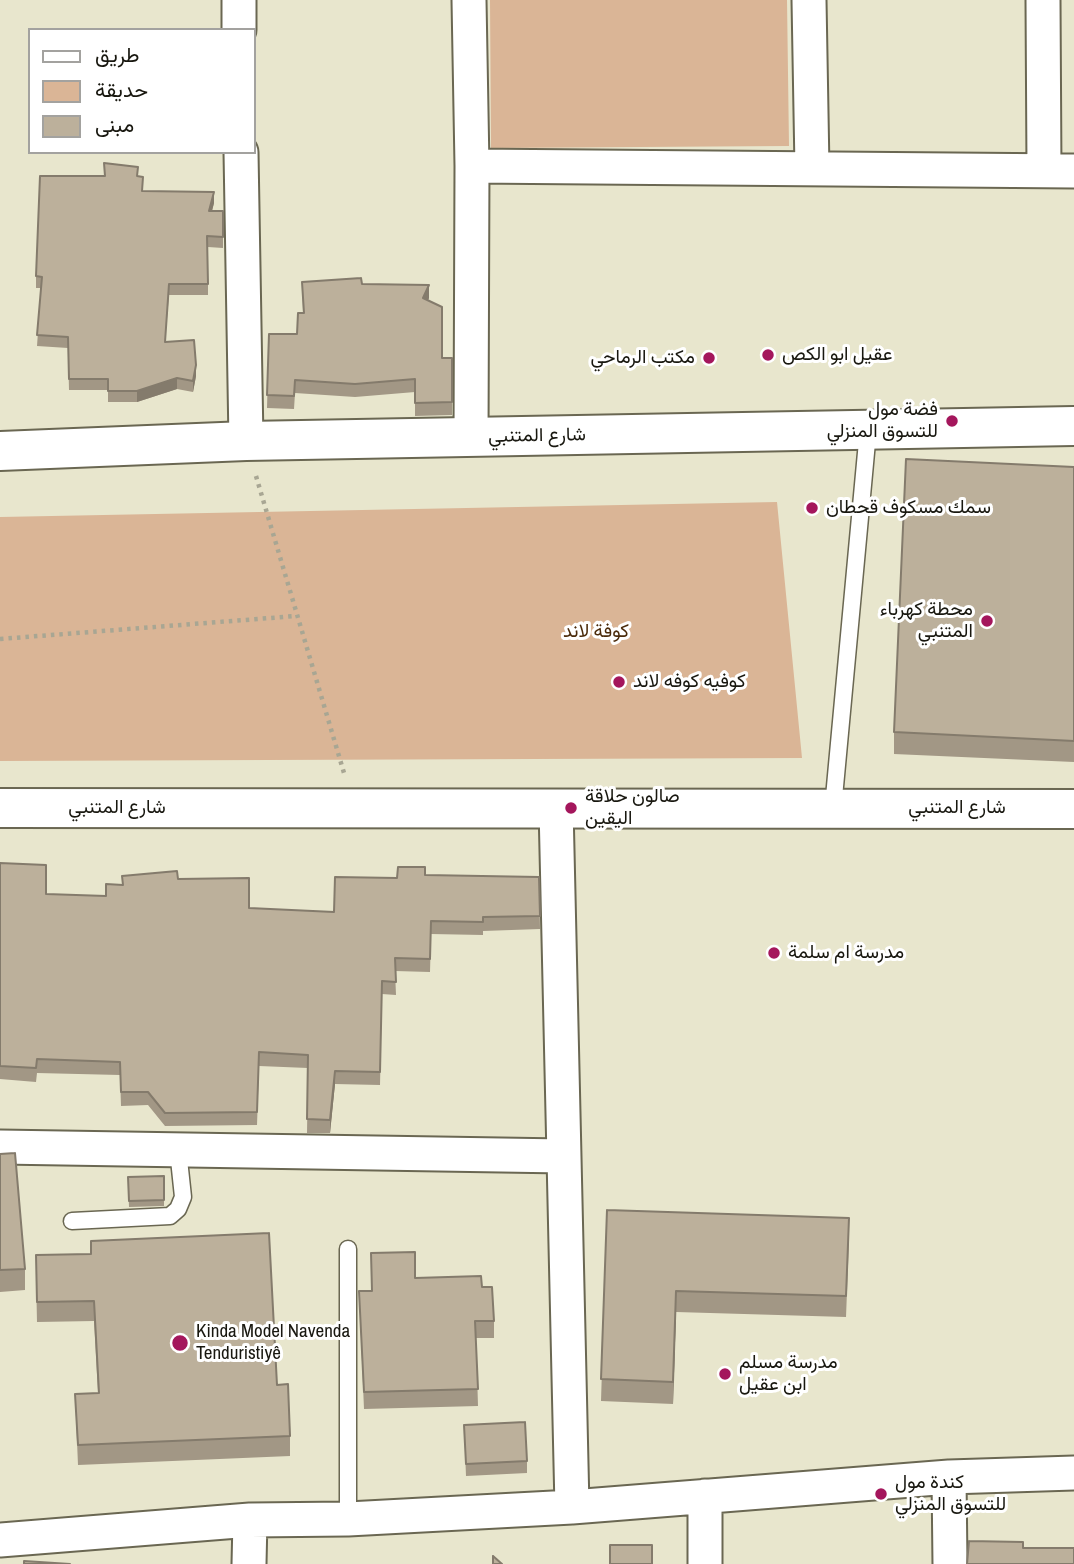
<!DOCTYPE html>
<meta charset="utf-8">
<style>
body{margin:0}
#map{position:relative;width:1074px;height:1564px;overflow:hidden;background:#e8e6cd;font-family:"Archivo Narrow",Vazirmatn,sans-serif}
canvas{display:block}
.legend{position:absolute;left:28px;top:28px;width:228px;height:126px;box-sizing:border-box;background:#fff;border:2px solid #a3a29f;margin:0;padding:9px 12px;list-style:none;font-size:21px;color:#18170f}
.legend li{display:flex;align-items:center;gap:14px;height:35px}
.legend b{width:35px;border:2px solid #a3a29f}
</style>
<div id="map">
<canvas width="1074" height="1564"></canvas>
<ul class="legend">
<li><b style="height:9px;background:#fff"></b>طريق</li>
<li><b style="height:19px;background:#dab596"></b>حديقة</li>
<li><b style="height:19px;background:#bcb09b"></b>مبنى</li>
</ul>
</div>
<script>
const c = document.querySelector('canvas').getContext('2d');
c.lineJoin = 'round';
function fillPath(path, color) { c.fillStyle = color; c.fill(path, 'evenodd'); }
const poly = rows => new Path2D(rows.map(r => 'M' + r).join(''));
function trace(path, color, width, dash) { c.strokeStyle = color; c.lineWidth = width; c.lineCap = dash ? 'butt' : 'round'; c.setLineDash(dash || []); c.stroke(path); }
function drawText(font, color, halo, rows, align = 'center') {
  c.font = font + ' "Archivo Narrow",Vazirmatn,sans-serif'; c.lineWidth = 6; c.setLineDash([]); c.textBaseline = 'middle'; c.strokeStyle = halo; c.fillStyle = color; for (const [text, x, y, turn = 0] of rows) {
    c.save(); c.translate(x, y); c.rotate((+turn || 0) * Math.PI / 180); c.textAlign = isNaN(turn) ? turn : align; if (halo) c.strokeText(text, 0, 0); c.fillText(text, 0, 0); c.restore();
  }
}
const green = poly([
 [490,0,787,0,789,146,491,148],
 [777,502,802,758,0,761,0,517]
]);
const path = poly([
 [256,476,344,773],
 [0,639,296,616]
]);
const lane = poly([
 [833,808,868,431],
 [72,1221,170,1216,178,1209,183,1197,178,1150],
 [348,1519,348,1249]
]);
const street = poly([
 [239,0,239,30],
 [469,0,472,166,471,437],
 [809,0,812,168],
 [1043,0,1044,170],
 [241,152,246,441],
 [472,166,1074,171],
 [556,807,572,1507],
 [0,1147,564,1156],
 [949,1477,950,1564],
 [0,1540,250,1520,348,1519,572,1507,949,1477,1074,1473],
 [249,1564,250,1520],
 [705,1564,705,1496]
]);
const secondary = poly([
 [0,451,246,441,1074,426],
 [0,808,1074,809]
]);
const wall = poly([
 [104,163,138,176,143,191,214,203,212,211,223,211,223,248,208,247,208,295,169,295,165,342,196,376,193,392,177,389,137,402,108,402,108,390,69,390,68,348,37,346,41,288,36,288,36,276,104,176],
 [302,282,362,284,429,298,428,300,442,358,452,358,452,415,415,416,415,392,355,397,295,393,294,409,267,408,269,334,297,334,303,313],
 [1074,467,1074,762,894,754,894,732],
 [0,863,46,894,106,896,122,885,122,876,178,879,249,908,334,912,397,878,425,875,539,877,540,929,483,931,483,935,431,934,430,972,395,971,396,995,382,994,380,1085,335,1084,330,1133,307,1133,308,1068,259,1066,257,1125,165,1126,148,1105,121,1106,120,1075,37,1073,36,1082,0,1079],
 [0,1154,25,1269,25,1290,0,1292],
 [164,1176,164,1206,129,1207,128,1177],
 [607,1210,849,1240,846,1317,676,1312,673,1404,601,1401],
 [91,1241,277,1385,290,1436,290,1456,78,1465,75,1394,98,1393,94,1321,37,1322,36,1275,91,1254],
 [415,1278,482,1287,494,1321,494,1338,476,1338,478,1406,364,1409,359,1291,371,1291],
 [464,1425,527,1461,527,1473,466,1476]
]);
const shadedWall = poly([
 [214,192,214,203,209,222,209,211],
 [429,285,429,298,423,311,423,298],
 [196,365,196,376,193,392,193,381],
 [177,378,177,389,137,402,137,391],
 [335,1071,335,1084,330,1133,330,1120],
 [676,1291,676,1312,673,1404,673,1382]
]);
const building = poly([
 [104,163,138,167,137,176,143,177,142,191,214,192,209,211,223,211,223,237,207,236,208,284,169,284,165,342,194,340,196,365,193,381,177,378,137,391,108,391,108,379,69,379,68,337,37,335,42,277,36,276,40,176,105,176,104,163],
 [361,278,362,284,429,285,423,298,442,307,442,358,452,358,452,402,415,403,415,379,355,384,295,380,294,396,267,395,269,334,297,334,298,313,304,313,302,282,361,278],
 [906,459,1074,467,1074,741,894,732,906,459],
 [0,863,46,865,46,894,106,896,106,884,123,885,122,876,177,871,178,879,249,878,249,908,334,912,335,877,397,878,398,867,425,867,425,875,539,877,540,916,483,917,483,922,431,921,430,959,395,958,396,982,382,981,380,1072,335,1071,330,1120,307,1119,308,1055,259,1052,257,1112,165,1113,148,1092,121,1092,120,1062,37,1059,36,1068,0,1066,0,863],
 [15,1153,25,1269,0,1270,0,1154,15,1153],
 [164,1176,164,1200,129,1201,128,1177,164,1176],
 [607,1210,849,1218,846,1296,676,1291,673,1382,601,1379,607,1210],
 [269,1233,277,1385,288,1384,290,1436,78,1445,75,1394,99,1393,94,1301,37,1302,36,1255,91,1254,91,1241,269,1233],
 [415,1252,415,1278,481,1276,482,1287,492,1287,494,1321,475,1321,478,1389,364,1392,359,1291,372,1291,371,1253,415,1252],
 [525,1422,527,1461,466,1464,464,1425,525,1422],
 [969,1541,1023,1542,1023,1548,1074,1548,1074,1564,967,1564,969,1541],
 [610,1545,652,1545,652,1564,610,1564,610,1545],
 [493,1556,502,1564,493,1564,493,1556],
 [24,1561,70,1564,24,1564,24,1561]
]);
const markers = [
 [768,355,7,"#a4165c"],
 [709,358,7,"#a4165c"],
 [952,421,7,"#a4165c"],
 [812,508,7,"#a4165c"],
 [987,621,7,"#a4165c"],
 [619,682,7,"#a4165c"],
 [571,808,7,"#a4165c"],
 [774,953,7,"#a4165c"],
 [180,1343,9,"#a4165c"],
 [725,1374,7,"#a4165c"],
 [881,1494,7,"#a4165c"]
];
const poiNames = [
 ["عقيل ابو الكص",782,355],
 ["مكتب الرماحي",695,358,"right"],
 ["فضة مول",938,410,"right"],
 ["للتسوق المنزلي",938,432,"right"],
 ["سمك مسكوف قحطان",826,508],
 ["محطة كهرباء",973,610,"right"],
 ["المتنبي",973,632,"right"],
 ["كوفيه كوفه لاند",633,682],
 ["صالون حلاقة",585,797],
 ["اليقين",585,819],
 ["مدرسة ام سلمة",788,953],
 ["Kinda Model Navenda",196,1332],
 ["Tenduristiyê",196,1354],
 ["مدرسة مسلم",739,1363],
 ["ابن عقيل",739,1385],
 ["كندة مول",895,1483],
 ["للتسوق المنزلي",895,1505]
];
const streetNames = [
 ["شارع المتنبي",537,436,-1],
 ["شارع المتنبي",117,808],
 ["شارع المتنبي",957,808]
];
const parkNames = [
 ["كوفة لاند",596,632]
];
fillPath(green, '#dab596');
trace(lane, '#6a6752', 19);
trace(street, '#6a6752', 37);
trace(secondary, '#6a6752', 42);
trace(path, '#a8a693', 4.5, [3.5, 5]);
trace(lane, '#fff', 16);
trace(street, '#fff', 33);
trace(secondary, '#fff', 38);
fillPath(wall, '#a29785');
fillPath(shadedWall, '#847b6c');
fillPath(building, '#bcb09b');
trace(building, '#847b6c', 2);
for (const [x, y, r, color] of markers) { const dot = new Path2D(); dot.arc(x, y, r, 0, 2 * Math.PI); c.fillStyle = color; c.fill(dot); trace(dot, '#fff', 2.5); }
drawText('19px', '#18170f', '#fff', poiNames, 'left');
drawText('19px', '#18170f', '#fff', streetNames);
drawText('19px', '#4b2b0b', '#fff', parkNames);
</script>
